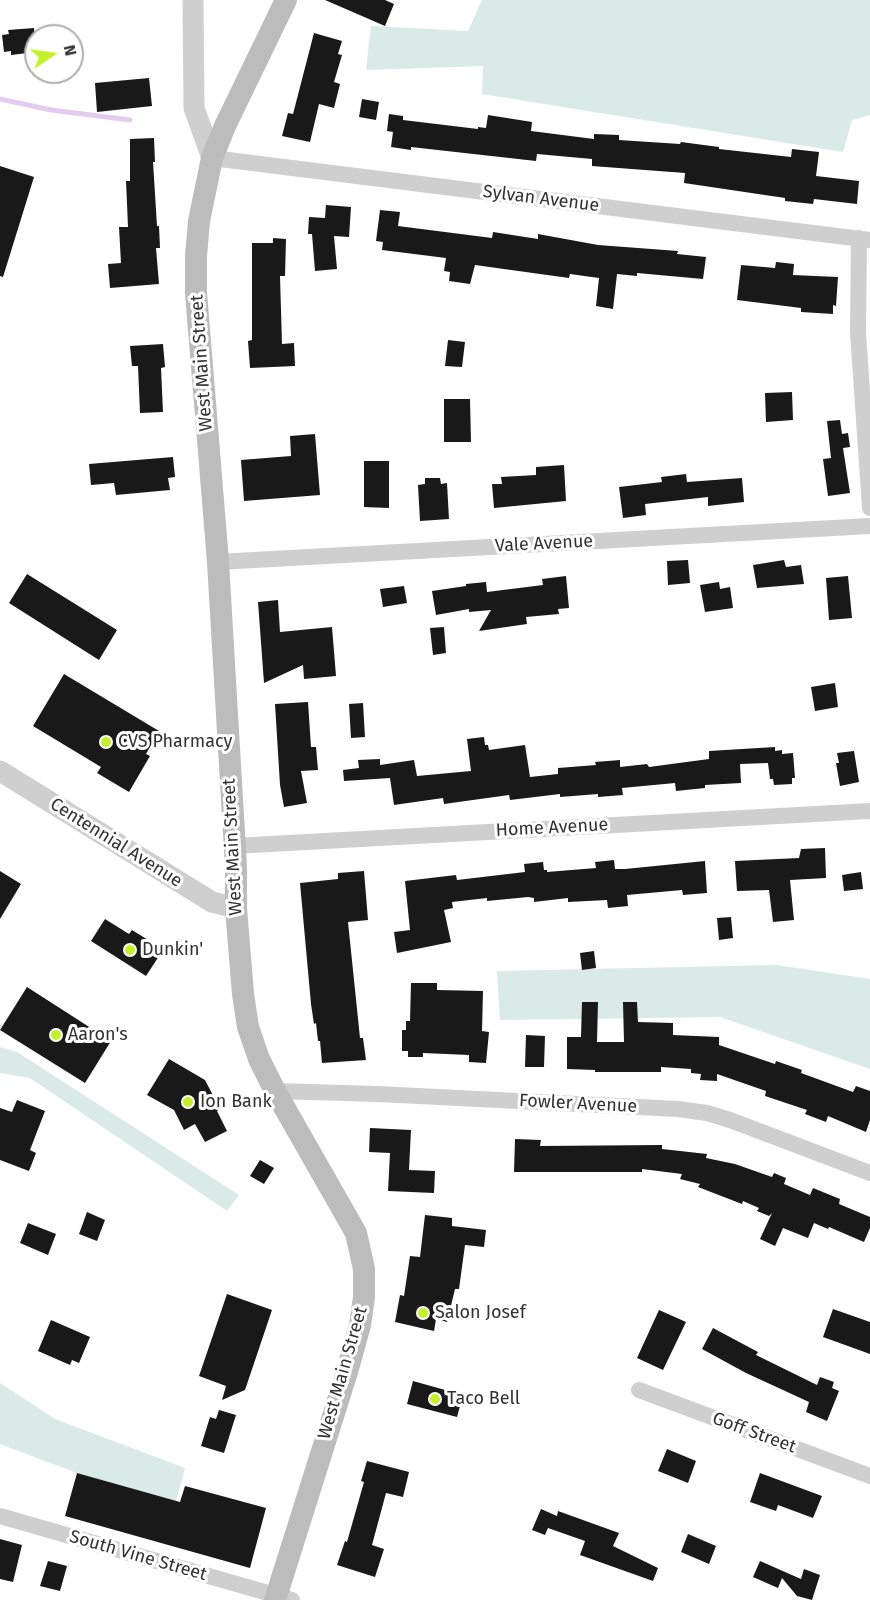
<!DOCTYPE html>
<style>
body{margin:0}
#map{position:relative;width:870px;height:1600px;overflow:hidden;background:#fff;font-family:"Fira Sans",sans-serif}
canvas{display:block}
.north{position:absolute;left:24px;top:24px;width:60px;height:60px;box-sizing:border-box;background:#fff;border:2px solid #adadad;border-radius:50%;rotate:77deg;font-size:16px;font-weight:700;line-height:24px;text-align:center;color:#323232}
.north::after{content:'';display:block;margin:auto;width:21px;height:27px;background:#c4f12c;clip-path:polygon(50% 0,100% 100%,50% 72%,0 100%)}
</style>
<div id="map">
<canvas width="870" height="1600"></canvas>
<div class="north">N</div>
</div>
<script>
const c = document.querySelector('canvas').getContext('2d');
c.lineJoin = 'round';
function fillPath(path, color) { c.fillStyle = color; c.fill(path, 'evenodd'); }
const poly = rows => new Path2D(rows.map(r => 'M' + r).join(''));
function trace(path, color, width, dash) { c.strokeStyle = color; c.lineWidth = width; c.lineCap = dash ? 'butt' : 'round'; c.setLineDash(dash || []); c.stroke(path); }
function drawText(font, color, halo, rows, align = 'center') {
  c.font = font + ' "Fira Sans",sans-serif'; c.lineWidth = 6; c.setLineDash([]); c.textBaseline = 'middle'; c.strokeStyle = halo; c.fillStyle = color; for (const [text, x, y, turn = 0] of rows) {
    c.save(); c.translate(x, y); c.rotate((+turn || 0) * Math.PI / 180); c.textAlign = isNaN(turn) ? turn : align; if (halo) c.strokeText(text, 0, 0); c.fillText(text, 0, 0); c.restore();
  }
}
const green = poly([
 [482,0,870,0,870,115,852,120,843,152,482,94,483,66,366,70,371,26,468,31],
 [777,965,870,979,870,1069,720,1017,500,1020,497,971],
 [0,1047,17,1052,239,1195,227,1211,30,1078,0,1073],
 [0,1383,55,1419,185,1468,176,1501,77,1473,0,1444]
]);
const stream = poly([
 [0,99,51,110,130,120]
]);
const building = poly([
 [325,0,385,0,394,4,385,26],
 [34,28,36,52,11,55,11,51,4,52,2,35,9,34,8,30],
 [314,33,342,41,338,54,342,55,334,82,340,84,334,108,319,104,310,142,282,136,288,113,293,114],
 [149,78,152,106,97,112,95,83],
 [362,99,379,102,376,120,359,117],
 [389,114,403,116,403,120,478,129,478,127,486,128,488,115,532,122,531,131,594,139,594,134,619,135,619,140,680,144,681,142,719,147,719,149,791,157,792,149,819,152,816,176,859,181,857,204,814,199,813,204,785,201,785,198,684,183,685,173,592,166,592,159,537,154,536,161,411,147,411,150,391,147,393,132,387,131],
 [154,138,155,162,153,162,157,226,159,226,160,248,156,248,159,284,110,288,108,264,121,263,119,227,128,227,126,181,130,181,130,139],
 [0,166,34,177,3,277,0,276],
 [326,205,351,207,349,237,334,236,337,269,315,271,312,234,308,234,309,217,325,218],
 [380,210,400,212,398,226,492,238,493,232,538,239,538,234,598,245,678,251,677,254,706,257,703,279,637,273,637,276,617,274,613,309,596,306,599,278,570,274,569,278,475,265,470,284,449,281,450,272,444,271,446,258,382,250,383,242,376,241],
 [273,238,286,239,285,276,280,276,282,344,294,343,295,366,250,368,248,341,252,340,252,243,273,243],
 [776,262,794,264,793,275,838,277,836,306,833,305,833,314,801,312,801,308,737,300,741,265,775,268],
 [448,340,465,342,462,367,445,366],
 [163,344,165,367,161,368,163,412,140,413,138,366,132,366,130,346],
 [792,392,793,420,766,422,765,393],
 [444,399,470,399,471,442,444,442],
 [840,420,842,434,848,433,850,447,843,448,850,493,828,496,823,459,831,458,827,421],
 [315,434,320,495,244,501,241,460,291,456,290,436],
 [173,457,175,477,168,478,170,490,116,495,114,483,91,485,89,464],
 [364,461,389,461,389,508,364,507],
 [564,465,566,501,494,508,492,484,502,484,501,477,536,475,536,467],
 [686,474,687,482,742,478,744,502,708,506,708,497,645,504,646,515,623,518,619,487,662,482,661,477],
 [425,478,440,478,441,484,447,483,449,519,420,521,418,485,425,484],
 [688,560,690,583,668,585,667,561],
 [784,560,786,567,801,565,804,584,757,588,753,565],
 [27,574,117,630,99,660,9,603],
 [566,576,569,608,558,609,559,614,526,617,527,624,479,631,491,610,469,612,469,609,436,615,432,591,466,586,466,584,486,582,487,592,543,585,542,579],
 [848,576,852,618,829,620,826,578],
 [719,582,720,589,730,587,733,608,705,612,700,585],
 [404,586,407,603,383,607,380,589],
 [278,600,280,632,332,627,336,676,304,679,303,665,264,683,258,602],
 [444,627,446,653,433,655,430,628],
 [64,674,159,731,146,754,150,756,129,792,97,773,101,767,33,726],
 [835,683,838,707,815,711,811,687],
 [308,702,311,747,316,747,318,770,301,771,307,803,284,807,280,785,275,704],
 [363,703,365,737,351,738,349,704],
 [484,737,485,745,488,745,489,750,525,745,530,777,558,774,558,768,596,765,595,762,620,760,620,767,647,764,649,767,709,759,709,751,775,747,775,751,782,750,782,754,793,753,795,778,792,778,792,784,774,785,773,779,770,779,768,763,740,764,741,783,705,785,705,788,676,791,675,783,622,788,623,795,598,797,598,794,560,797,560,794,510,800,509,795,444,804,443,798,394,805,390,778,344,781,343,770,359,768,358,760,380,759,380,765,414,760,417,776,471,771,467,739],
 [854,751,859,782,840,786,836,763,839,763,837,753],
 [825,848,826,878,790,880,794,920,773,922,769,890,737,891,735,861,799,858,801,849],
 [614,860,615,869,625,869,705,861,707,893,683,895,682,890,627,895,628,906,608,908,607,900,568,902,568,898,534,902,534,898,528,897,487,901,487,898,452,902,453,908,444,910,451,942,397,953,394,932,410,930,405,881,456,875,457,880,525,872,524,864,543,862,544,870,547,870,547,872,596,868,595,862],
 [0,871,21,884,0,919],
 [364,871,368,920,348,922,360,1038,363,1038,366,1060,322,1063,320,1041,318,1041,316,1023,314,1024,311,1004,300,883,338,879,338,873],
 [861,872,863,889,844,891,842,875],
 [731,917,733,938,719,940,717,918],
 [105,919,129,934,132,930,153,943,151,947,161,953,146,976,91,941],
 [594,951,596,968,582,970,580,953],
 [411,983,437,983,437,990,483,991,482,1031,489,1032,486,1063,469,1062,469,1055,423,1053,423,1057,408,1057,408,1051,402,1051,402,1030,406,1030,406,1021,410,1021],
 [27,987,111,1041,85,1083,0,1030],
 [582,1002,598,1002,597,1042,624,1042,623,1002,637,1002,638,1022,673,1023,673,1035,719,1037,719,1045,775,1064,776,1061,802,1070,801,1073,853,1092,856,1086,870,1091,870,1120,866,1132,828,1116,826,1122,805,1114,807,1110,765,1096,766,1091,717,1074,717,1081,700,1080,701,1074,691,1073,691,1069,661,1067,661,1072,595,1072,595,1070,567,1069,567,1037,581,1037],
 [526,1035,545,1036,544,1067,525,1067],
 [169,1059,205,1080,220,1109,217,1111,227,1131,205,1142,195,1124,184,1130,174,1110,147,1095],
 [17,1100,45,1111,30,1150,36,1153,29,1171,0,1160,0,1108,12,1112],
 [370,1128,411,1130,409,1170,435,1171,434,1193,388,1191,390,1153,369,1152],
 [515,1139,541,1140,540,1146,662,1145,662,1149,707,1154,706,1158,735,1164,772,1177,774,1173,786,1178,784,1184,810,1195,813,1188,840,1199,839,1204,870,1217,870,1228,864,1242,829,1227,828,1229,814,1223,808,1238,783,1228,775,1246,760,1239,772,1213,769,1216,757,1211,759,1208,743,1201,742,1204,698,1187,700,1184,680,1179,682,1174,642,1169,642,1172,514,1172],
 [260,1160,274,1168,264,1184,250,1176],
 [87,1212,105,1220,97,1241,79,1234],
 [425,1215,452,1218,452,1226,486,1230,484,1247,465,1245,459,1289,455,1289,447,1322,436,1319,434,1331,395,1322,400,1295,404,1296,410,1256,420,1257],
 [28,1223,56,1234,48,1255,20,1243],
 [227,1294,272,1310,245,1390,222,1400,226,1386,199,1376],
 [833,1309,870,1322,870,1354,823,1337],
 [659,1310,686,1322,663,1370,637,1358],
 [51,1320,90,1337,79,1363,72,1360,70,1365,38,1351],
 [713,1328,758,1352,756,1355,817,1385,820,1377,834,1382,832,1388,839,1391,827,1421,806,1412,809,1402,746,1373,702,1349],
 [413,1381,463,1395,457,1417,407,1404],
 [219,1410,236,1415,224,1453,201,1446,210,1417,216,1419],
 [667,1449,696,1461,688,1483,658,1471],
 [367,1461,409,1472,403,1497,386,1493,372,1545,384,1549,375,1577,337,1565,345,1541,347,1542,364,1482,361,1481],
 [77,1473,180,1502,185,1486,266,1508,250,1568,65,1516],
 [760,1473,822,1496,813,1518,778,1505,776,1511,750,1502],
 [541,1509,557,1516,558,1511,619,1533,613,1546,658,1568,653,1581,580,1555,585,1541,548,1528,545,1535,532,1530],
 [688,1534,716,1546,709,1564,681,1552],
 [0,1539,22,1545,13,1582,0,1579],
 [48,1561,67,1566,60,1591,40,1586],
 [760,1561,801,1579,804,1569,820,1575,812,1600,797,1596,782,1578,778,1588,753,1577]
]);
const minor = poly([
 [212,158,870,240],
 [859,238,858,332,870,508],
 [218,562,870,526],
 [234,846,870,811],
 [275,1091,378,1094,678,1109,707,1113,730,1120,870,1173],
 [639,1390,870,1476],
 [0,1516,292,1600]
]);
const tertiary = poly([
 [193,0,194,108,212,158],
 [0,771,212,902,236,908]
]);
const secondary = poly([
 [275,1600,347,1372,360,1325,364,1297,364,1269,356,1233,275,1091,259,1059,248,1027,243,994,236,908,236,867,218,562,196,293,196,256,199,221,212,158,225,126,286,0]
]);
const markers = [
 [106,742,6,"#c4f12c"],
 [130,950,6,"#c4f12c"],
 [56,1035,6,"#c4f12c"],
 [188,1102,6,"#c4f12c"],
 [423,1313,6,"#c4f12c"],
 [435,1399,6,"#c4f12c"]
];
const streetNames = [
 ["Sylvan Avenue",541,199,7],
 ["West Main Street",202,363,-94],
 ["Vale Avenue",544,544,-3],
 ["Home Avenue",552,828,-3],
 ["Centennial Avenue",116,843,32],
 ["West Main Street",233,847,-93],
 ["Fowler Avenue",578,1104,3],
 ["West Main Street",343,1373,-74],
 ["Goff Street",754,1433,20],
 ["South Vine Street",138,1556,16]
];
const poiNames = [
 ["CVS Pharmacy",118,742],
 ["Dunkin'",142,950],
 ["Aaron's",68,1035],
 ["Ion Bank",200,1102],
 ["Salon Josef",435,1313],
 ["Taco Bell",447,1399]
];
fillPath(green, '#d9eae7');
trace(stream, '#e4ccf0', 5);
fillPath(building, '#191919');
trace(minor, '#cfcfcf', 16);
trace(tertiary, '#cfcfcf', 21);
trace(secondary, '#bcbcbc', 22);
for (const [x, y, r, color] of markers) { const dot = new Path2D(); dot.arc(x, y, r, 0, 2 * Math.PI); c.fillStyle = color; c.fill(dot); trace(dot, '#fff', 2); }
drawText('18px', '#323232', '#fff', streetNames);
drawText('18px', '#323232', '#fff', poiNames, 'left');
</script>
